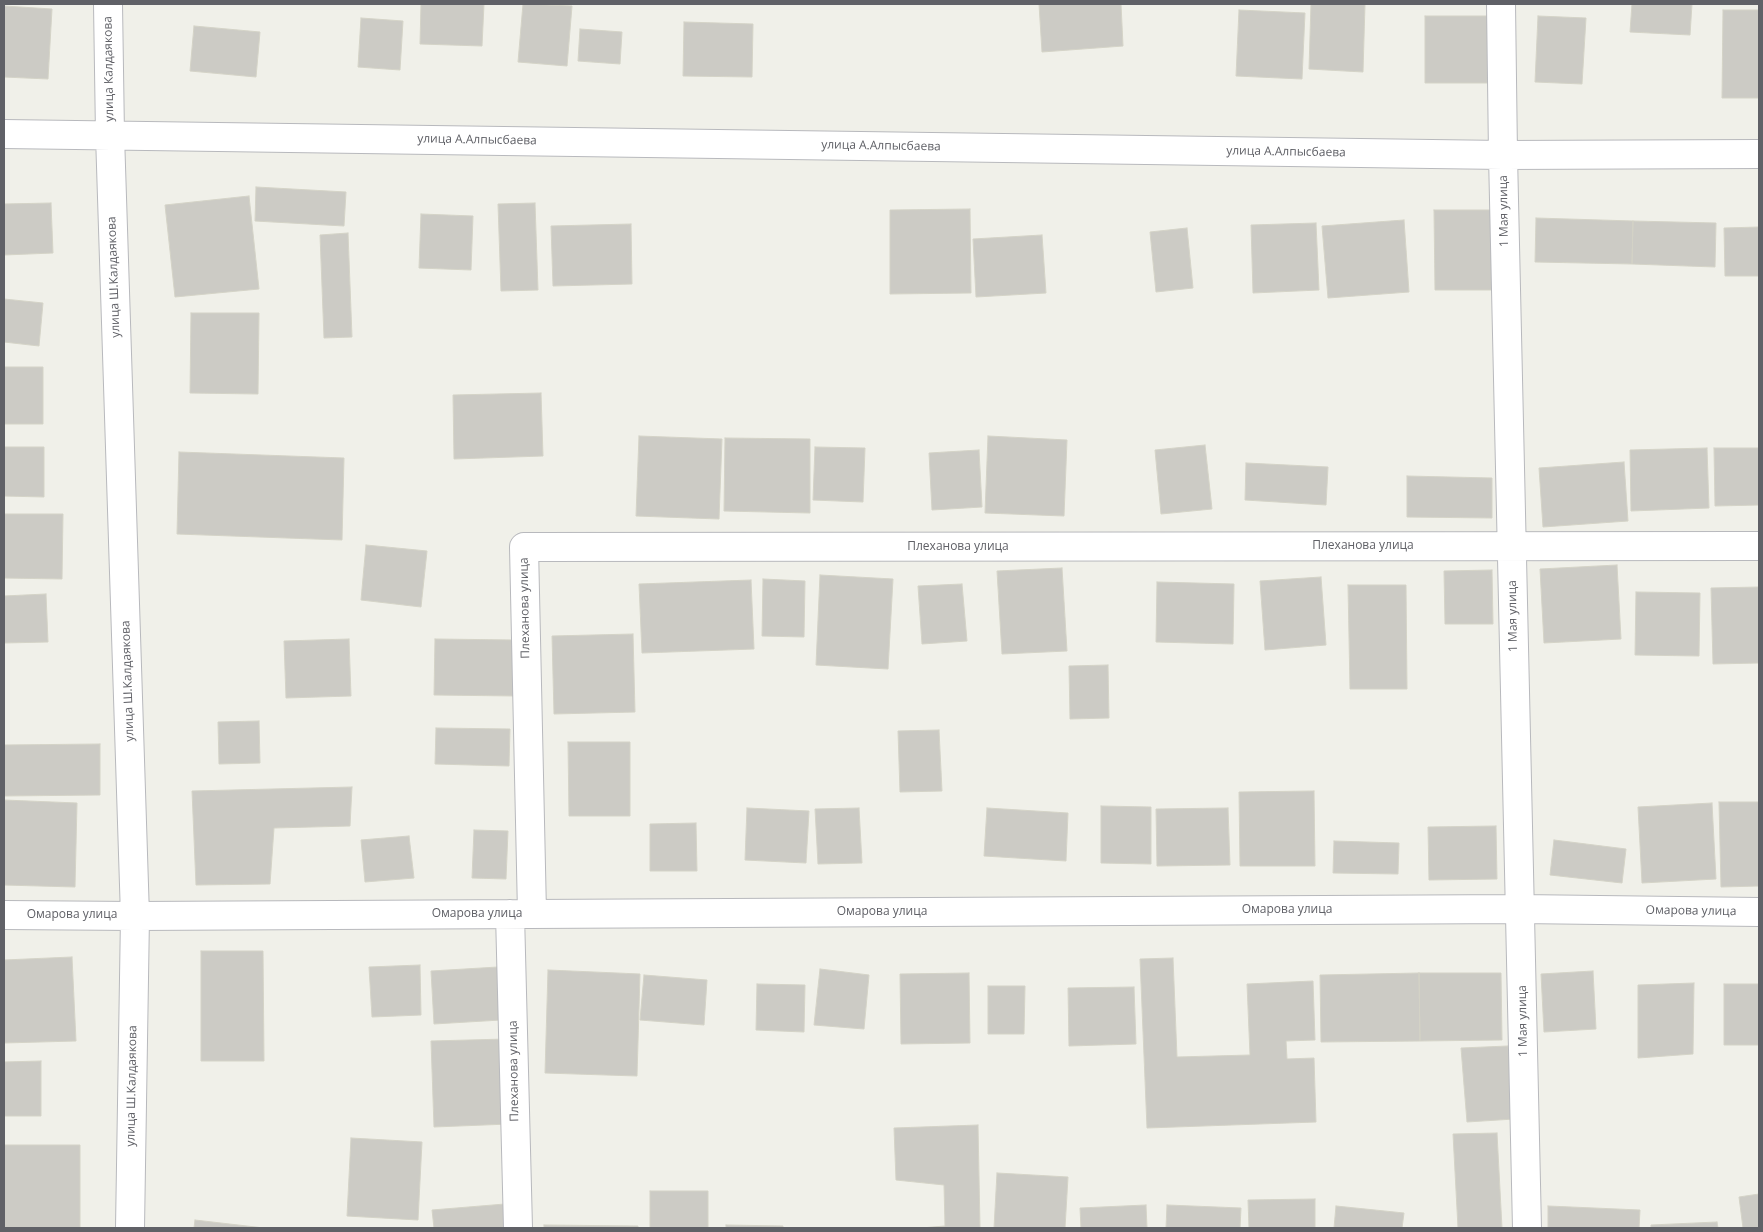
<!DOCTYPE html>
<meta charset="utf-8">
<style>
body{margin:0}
#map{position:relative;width:1763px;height:1232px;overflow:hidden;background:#f0f0e9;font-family:"Open Sans",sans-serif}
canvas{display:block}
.frame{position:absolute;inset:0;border:5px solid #606167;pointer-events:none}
</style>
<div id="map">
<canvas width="1763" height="1232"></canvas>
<div class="frame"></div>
</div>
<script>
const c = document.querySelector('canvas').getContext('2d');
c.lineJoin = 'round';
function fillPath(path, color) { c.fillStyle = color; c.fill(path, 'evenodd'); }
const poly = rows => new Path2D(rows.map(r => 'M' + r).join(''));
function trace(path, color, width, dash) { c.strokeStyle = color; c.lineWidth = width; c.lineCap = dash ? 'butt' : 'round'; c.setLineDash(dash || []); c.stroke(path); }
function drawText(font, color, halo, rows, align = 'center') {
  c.font = font + ' "Open Sans",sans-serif'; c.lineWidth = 4.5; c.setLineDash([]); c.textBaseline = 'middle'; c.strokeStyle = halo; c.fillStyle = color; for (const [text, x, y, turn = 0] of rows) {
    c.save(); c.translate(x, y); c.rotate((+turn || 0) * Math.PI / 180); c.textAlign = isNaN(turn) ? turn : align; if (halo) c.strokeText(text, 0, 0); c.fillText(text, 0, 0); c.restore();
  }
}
const building = poly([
 [421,4,484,4,482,46,420,44,421,4],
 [523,4,572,6,567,66,518,62,523,4],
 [1039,4,1121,4,1123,46,1042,52,1039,4],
 [1311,4,1365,4,1363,72,1309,69,1311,4],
 [1632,4,1692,4,1690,35,1630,32,1632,4],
 [4,6,52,9,48,79,4,77,4,6],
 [1239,10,1305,13,1302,79,1236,76,1239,10],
 [1723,10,1759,10,1759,98,1722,98,1723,10],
 [1425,16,1488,16,1488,83,1425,83,1425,16],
 [1538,16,1586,18,1582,84,1535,82,1538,16],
 [361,18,403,21,400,70,358,67,361,18],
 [684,22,753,24,752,77,683,76,684,22],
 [194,26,260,32,256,77,190,71,194,26],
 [580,29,622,32,620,64,578,61,580,29],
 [256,187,346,192,344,226,255,221,256,187],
 [249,196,259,289,175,297,165,205,249,196],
 [51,203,53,253,4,255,4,204,51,203],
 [535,203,538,290,501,291,498,204,535,203],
 [970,209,971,293,890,294,890,210,970,209],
 [1434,210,1493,210,1494,290,1435,290,1434,210],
 [421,214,473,216,471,270,419,268,421,214],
 [1536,218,1633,221,1632,264,1535,262,1536,218],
 [1404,220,1409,292,1328,298,1322,226,1404,220],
 [1633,221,1716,223,1715,267,1632,264,1633,221],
 [1316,223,1319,290,1253,293,1251,225,1316,223],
 [631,224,632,284,553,286,551,226,631,224],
 [1759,227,1759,276,1725,276,1724,228,1759,227],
 [1187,228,1193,288,1156,292,1150,232,1187,228],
 [348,233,352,337,324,338,320,235,348,233],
 [1042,235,1046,293,976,297,973,239,1042,235],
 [4,299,43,303,39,346,4,342,4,299],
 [191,313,259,313,258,394,190,393,191,313],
 [4,367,43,367,43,424,4,424,4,367],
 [541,393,543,456,454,459,453,395,541,393],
 [639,436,722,439,719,519,636,516,639,436],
 [988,436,1067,440,1064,516,985,513,988,436],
 [725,438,810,439,810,513,724,511,725,438],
 [1205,445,1212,509,1161,514,1155,450,1205,445],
 [4,447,44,447,44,497,4,496,4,447],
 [815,447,865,448,863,502,813,500,815,447],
 [1707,448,1709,508,1631,511,1630,450,1707,448],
 [1714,448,1759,448,1759,505,1715,506,1714,448],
 [979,450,982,507,932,510,929,453,979,450],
 [179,452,344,458,342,540,177,534,179,452],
 [1624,462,1628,521,1543,527,1539,468,1624,462],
 [1246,463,1328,467,1326,505,1245,500,1246,463],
 [1407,476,1492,478,1492,518,1407,517,1407,476],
 [4,514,63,514,62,579,4,578,4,514],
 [366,545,427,551,421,607,361,600,366,545],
 [1617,565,1621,639,1544,643,1540,569,1617,565],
 [1062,568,1067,651,1002,654,997,571,1062,568],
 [1492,570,1493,624,1445,624,1444,571,1492,570],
 [820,575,893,579,888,669,816,665,820,575],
 [1321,577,1326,645,1265,650,1260,581,1321,577],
 [763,579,805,581,804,637,762,636,763,579],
 [751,580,754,649,642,653,639,584,751,580],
 [1157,582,1234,584,1233,644,1156,642,1157,582],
 [962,584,967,641,922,644,918,586,962,584],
 [1348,585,1406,585,1407,689,1350,689,1348,585],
 [1759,587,1759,663,1713,664,1711,588,1759,587],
 [1636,592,1700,593,1699,656,1635,655,1636,592],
 [46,594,48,642,4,643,4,596,46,594],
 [633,634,635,712,554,714,552,636,633,634],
 [349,639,351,696,286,698,284,641,349,639],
 [435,639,515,640,515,696,434,695,435,639],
 [1108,665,1109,718,1070,719,1069,666,1108,665],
 [259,721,260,763,219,764,218,722,259,721],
 [436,728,510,729,509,766,435,764,436,728],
 [939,730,942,791,900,792,898,731,939,730],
 [568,742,630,742,630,816,569,816,568,742],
 [100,744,100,795,4,796,4,745,100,744],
 [352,787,350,826,274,828,270,884,196,885,192,791,352,787],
 [1314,791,1315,866,1240,866,1239,792,1314,791],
 [4,800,77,803,75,887,4,885,4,800],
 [1719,802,1759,802,1759,886,1721,887,1719,802],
 [1712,803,1716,879,1642,883,1638,807,1712,803],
 [1101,806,1151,807,1151,864,1101,863,1101,806],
 [747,808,809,811,806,863,745,860,747,808],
 [859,808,862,863,818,864,815,809,859,808],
 [987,808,1068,813,1066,861,984,856,987,808],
 [1228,808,1230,865,1157,866,1156,809,1228,808],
 [696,823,697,871,650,871,650,824,696,823],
 [1496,826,1497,879,1429,880,1428,827,1496,826],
 [474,830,508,831,506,879,472,878,474,830],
 [409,836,414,878,365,882,361,840,409,836],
 [1554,840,1626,849,1622,883,1550,875,1554,840],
 [1334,841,1399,843,1398,874,1333,873,1334,841],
 [201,951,263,951,264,1061,201,1061,201,951],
 [72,957,76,1041,4,1043,4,960,72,957],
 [1173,958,1177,1057,1250,1055,1247,984,1313,981,1315,1040,1286,1041,1287,1059,1314,1058,1316,1122,1147,1128,1140,959,1173,958],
 [420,965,421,1015,372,1017,369,967,420,965],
 [498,967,501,1020,434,1024,431,971,498,967],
 [820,969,869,975,864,1029,814,1025,820,969],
 [548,970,640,974,637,1076,545,1073,548,970],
 [1593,971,1596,1029,1544,1032,1541,974,1593,971],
 [969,973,970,1043,901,1044,900,974,969,973],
 [1419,973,1420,1041,1321,1042,1320,975,1419,973],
 [1419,973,1501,973,1502,1040,1420,1041,1419,973],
 [644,975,707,980,704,1025,640,1020,644,975],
 [1694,983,1693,1054,1638,1058,1638,985,1694,983],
 [757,984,805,985,804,1032,756,1030,757,984],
 [1724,984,1759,984,1759,1045,1724,1045,1724,984],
 [988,986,1025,986,1024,1034,988,1034,988,986],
 [1134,987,1136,1044,1069,1046,1068,988,1134,987],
 [506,1039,509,1124,434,1127,431,1041,506,1039],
 [1508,1046,1514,1119,1467,1122,1461,1048,1508,1046],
 [41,1061,41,1116,4,1116,4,1062,41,1061],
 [978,1125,980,1228,921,1228,945,1226,944,1185,896,1180,894,1128,978,1125],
 [1497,1133,1502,1228,1458,1228,1453,1134,1497,1133],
 [351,1138,422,1142,418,1220,347,1216,351,1138],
 [4,1145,80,1145,80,1228,4,1228,4,1145],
 [997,1173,1068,1177,1065,1228,994,1228,997,1173],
 [650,1191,708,1191,708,1228,650,1228,650,1191],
 [1759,1194,1759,1228,1743,1228,1739,1197,1759,1194],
 [1315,1199,1315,1228,1249,1228,1248,1200,1315,1199],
 [505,1204,507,1228,434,1228,432,1210,505,1204],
 [1146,1205,1147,1228,1081,1228,1080,1208,1146,1205],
 [1167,1205,1241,1208,1240,1228,1166,1228,1167,1205],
 [1336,1206,1404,1213,1402,1228,1334,1228,1336,1206],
 [1548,1206,1640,1210,1639,1228,1548,1228,1548,1206],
 [195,1220,264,1228,194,1228,195,1220],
 [1717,1222,1718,1228,1651,1228,1651,1225,1717,1222],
 [544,1225,638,1226,638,1228,544,1228,544,1225],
 [726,1225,783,1226,783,1228,726,1228,726,1225]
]);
const minor = poly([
 [108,4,110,135,135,916,130,1228],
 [1501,4,1503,155,1527,1228],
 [4,134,1503,155,1759,154],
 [532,913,524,547,1759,546],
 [510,914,518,1228],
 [4,915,135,916,1520,909,1759,912]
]);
const streetNames = [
 ["улица Калдаякова",109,69,-91],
 ["улица А.Алпысбаева",477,140,1],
 ["улица А.Алпысбаева",881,146,1],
 ["улица А.Алпысбаева",1286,152,1],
 ["1 Мая улица",1504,211,-91],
 ["улица Ш.Калдаякова",114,277,-92],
 ["Плеханова улица",1363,546],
 ["Плеханова улица",958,547],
 ["Плеханова улица",525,608,-91],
 ["1 Мая улица",1513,616,-91],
 ["улица Ш.Калдаякова",128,681,-92],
 ["Омарова улица",1287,910],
 ["Омарова улица",1691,911,1],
 ["Омарова улица",882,912],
 ["Омарова улица",477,914],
 ["Омарова улица",72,915],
 ["1 Мая улица",1523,1021,-91],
 ["Плеханова улица",514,1071,-91],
 ["улица Ш.Калдаякова",132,1086,-89]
];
fillPath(building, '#cccbc5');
trace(building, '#d4d3c7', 1);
trace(minor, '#b8b9bd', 30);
trace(minor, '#fff', 28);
drawText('12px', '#606167', '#fff', streetNames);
</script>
